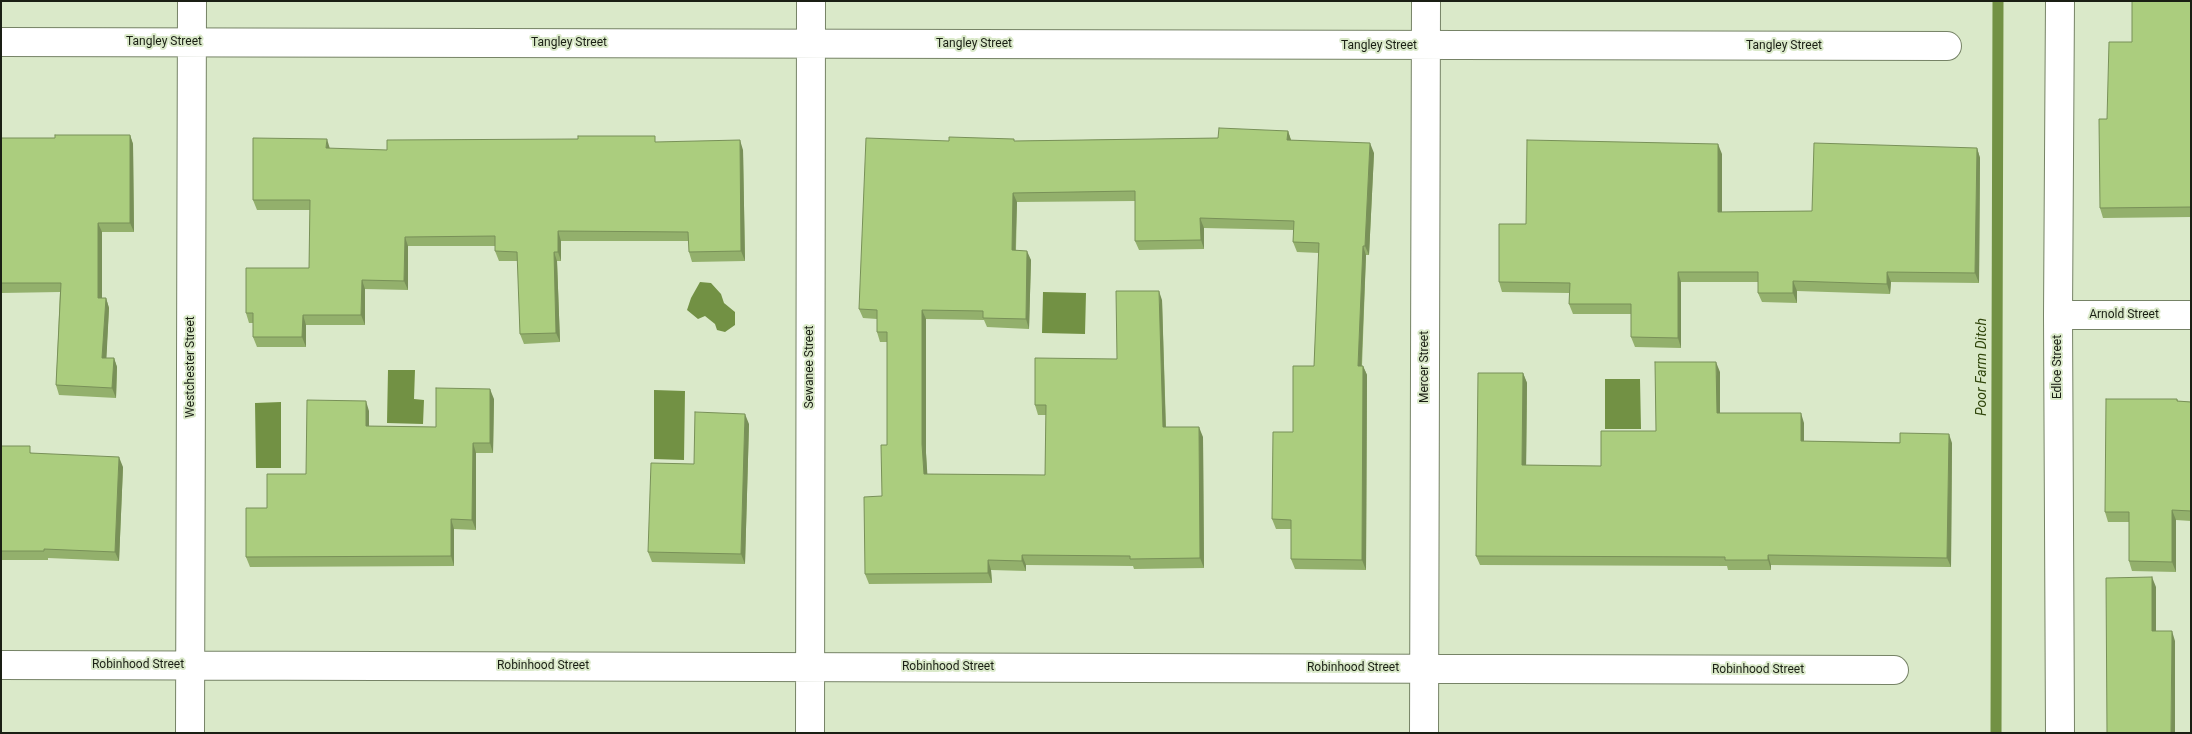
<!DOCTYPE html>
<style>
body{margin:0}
#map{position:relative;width:2192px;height:734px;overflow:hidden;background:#dae9c9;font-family:Roboto,sans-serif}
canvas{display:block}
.frame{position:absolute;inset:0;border:2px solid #1a1f14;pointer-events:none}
</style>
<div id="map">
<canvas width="2192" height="734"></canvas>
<div class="frame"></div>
</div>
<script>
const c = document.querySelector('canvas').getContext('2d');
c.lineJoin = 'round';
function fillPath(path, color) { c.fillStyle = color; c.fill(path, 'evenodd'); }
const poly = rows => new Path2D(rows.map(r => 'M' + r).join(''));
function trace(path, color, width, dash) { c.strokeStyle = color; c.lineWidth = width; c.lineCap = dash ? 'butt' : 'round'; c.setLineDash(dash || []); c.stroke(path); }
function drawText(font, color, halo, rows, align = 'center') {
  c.font = font + ' Roboto,sans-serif'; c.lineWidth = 4; c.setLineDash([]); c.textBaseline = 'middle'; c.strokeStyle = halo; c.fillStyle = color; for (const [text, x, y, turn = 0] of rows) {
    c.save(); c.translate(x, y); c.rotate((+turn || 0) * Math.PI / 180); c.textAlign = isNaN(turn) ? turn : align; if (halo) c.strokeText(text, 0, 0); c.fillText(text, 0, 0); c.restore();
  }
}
const water = poly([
 [700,282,711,283,721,294,724,303,735,312,735,325,725,332,717,330,715,324,705,316,698,319,687,310,691,298],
 [1043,292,1086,293,1085,334,1042,333],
 [388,370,415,370,414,399,424,400,423,424,387,423],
 [1605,379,1640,379,1641,429,1605,429],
 [654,390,685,391,684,460,654,459],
 [281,402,281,468,256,468,255,403]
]);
const stream = poly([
 [1996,733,1998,1]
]);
const street = poly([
 [1,42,1947,46],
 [2058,315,2191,315],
 [1,665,1894,670],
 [190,733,192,1],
 [810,733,811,1],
 [1424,733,1426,1],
 [2060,733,2058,315,2060,1]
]);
const wall = poly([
 [2191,1,2191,217,2103,218,2100,208,2107,119,2132,42],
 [1288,131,1291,140,1374,153,1369,255,1366,255,1362,366,1363,366,1367,375,1366,570,1295,569,1291,559,1291,529,1276,529,1272,519,1293,432,1314,366,1319,253,1297,252,1293,242,1294,230,1204,228,1204,249,1139,250,1135,241,1135,201,1017,202,1016,250,1031,260,1029,329,987,327,984,320,926,319,926,453,927,474,1045,475,1046,415,1038,415,1035,405,1117,359,1162,300,1166,427,1203,437,1204,568,1134,569,1133,566,1026,565,1026,571,991,570,992,583,869,584,865,574,882,496,887,445,887,342,880,342,877,332,877,319,863,318,859,309,949,141,1015,141,1218,138],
 [130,135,133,144,134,232,102,232,102,298,106,298,109,308,106,358,114,358,117,367,116,398,59,395,56,385,60,292,1,293,1,138,55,138],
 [657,142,743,150,745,261,692,262,689,252,689,241,561,241,561,261,557,261,560,342,524,344,520,334,518,261,499,261,495,251,495,246,408,246,408,290,365,289,365,325,306,325,306,347,257,347,253,337,253,323,249,323,246,313,309,268,310,210,257,210,253,200,330,149,387,150],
 [1977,148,1980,158,1979,283,1891,282,1890,294,1797,291,1797,303,1762,302,1758,293,1758,282,1681,282,1681,348,1635,347,1631,337,1631,314,1573,314,1569,304,1569,293,1502,292,1499,282,1526,224,1722,154,1722,212,1812,211],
 [1720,372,1720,413,1804,423,1804,441,1952,443,1951,567,1771,565,1771,570,1728,570,1727,566,1480,565,1476,556,1523,373,1527,383,1526,465,1601,466,1656,431],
 [494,399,493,453,476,453,476,530,454,529,454,566,250,567,246,557,267,508,306,474,369,411,369,426,436,427],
 [2177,399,2178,401,2191,402,2191,521,2176,520,2176,572,2132,571,2129,561,2129,522,2108,522,2105,512],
 [749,424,745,564,652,562,648,552,694,464],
 [1,446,32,453,123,467,119,561,48,558,48,560,1,560]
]);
const shadedWall = poly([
 [1288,131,1291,140,1287,140],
 [130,135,133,144,134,232,130,223],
 [327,139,330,149,326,148],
 [740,140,743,150,745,261,741,251],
 [1370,143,1374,153,1369,255,1365,246],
 [1718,144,1722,154,1722,221,1718,212],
 [1977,148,1980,158,1979,283,1975,273],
 [1013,193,1017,202,1015,260,1012,250],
 [1200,218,1204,228,1204,249,1201,240],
 [98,223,102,232,102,307,98,298],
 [558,231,561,241,561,261,558,252],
 [405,237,408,246,408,290,404,281],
 [1363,246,1366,255,1361,375,1358,366],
 [1027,251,1031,260,1029,329,1026,319],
 [554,252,557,261,560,342,556,333],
 [1678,272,1681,282,1681,348,1678,338],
 [1887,272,1891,282,1890,294,1887,284],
 [362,280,365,289,365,325,361,315],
 [1793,281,1797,291,1797,303,1793,293],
 [1159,291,1162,300,1166,437,1163,427],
 [106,298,109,308,106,367,102,358],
 [922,310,926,319,926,453,928,484,924,474,922,444],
 [303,315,306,325,306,347,302,337],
 [114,358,117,367,116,398,112,388],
 [1716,362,1720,372,1720,423,1717,413],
 [1363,366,1367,375,1366,570,1362,560],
 [1523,373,1527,383,1526,475,1522,465],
 [490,389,494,399,493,453,490,443],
 [366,401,369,411,369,436,366,426],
 [1801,413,1804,423,1804,451,1801,441],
 [745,414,749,424,745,564,741,554],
 [1199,427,1203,437,1204,568,1200,558],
 [1949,434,1952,443,1951,567,1947,558],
 [473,443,476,453,476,530,472,520],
 [119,457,123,467,119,561,115,552],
 [2172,510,2176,520,2176,572,2172,562],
 [451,519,454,529,454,566,451,556],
 [1022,555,1026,565,1026,571,1022,561],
 [1768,555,1771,565,1771,570,1768,560],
 [988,560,991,570,992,583,988,573],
 [2152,577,2156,587,2156,640,2152,631],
 [2172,631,2175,641,2175,733,2171,733]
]);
const building = poly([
 [2132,1,2191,1,2191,207,2100,208,2099,119,2107,119,2109,42,2132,42,2132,1],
 [1219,128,1288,131,1287,140,1370,143,1365,246,1363,246,1358,366,1363,366,1362,560,1291,559,1291,520,1272,519,1273,432,1293,432,1293,366,1314,366,1319,243,1293,242,1294,221,1200,218,1201,240,1135,241,1135,191,1013,193,1012,250,1027,251,1026,319,983,318,983,311,922,310,922,444,924,474,1045,475,1046,405,1035,405,1035,358,1117,359,1116,291,1159,291,1163,427,1199,427,1200,558,1130,559,1130,556,1022,555,1022,561,988,560,988,573,865,574,864,497,882,496,881,445,887,445,887,332,877,332,877,310,859,309,866,138,949,141,949,137,1014,139,1014,141,1218,138,1219,128],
 [55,135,130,135,130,223,98,223,98,298,106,298,102,358,114,358,112,388,56,385,61,283,1,283,1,138,55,138,55,135],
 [578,136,655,136,655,142,740,140,741,251,689,252,688,232,558,231,558,252,554,252,556,333,520,334,517,252,495,251,495,236,405,237,404,281,362,280,361,315,303,315,302,337,253,337,253,313,246,313,246,268,309,268,310,200,253,200,253,138,327,139,326,148,387,150,387,140,578,139,578,136],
 [1527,140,1718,144,1718,212,1812,211,1814,143,1977,148,1975,273,1887,272,1887,284,1793,281,1793,293,1758,293,1758,272,1678,272,1678,338,1631,337,1631,304,1569,304,1570,283,1499,282,1499,224,1526,224,1527,140],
 [1655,362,1716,362,1717,413,1801,413,1801,441,1900,443,1900,433,1949,434,1947,558,1768,555,1768,560,1725,560,1725,557,1476,556,1478,373,1523,373,1522,465,1601,466,1601,431,1656,431,1655,362],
 [436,388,490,389,490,443,473,443,472,520,451,519,451,556,246,557,246,508,267,508,267,474,306,474,307,400,366,401,366,426,436,427,436,388],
 [2106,399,2177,399,2177,401,2191,402,2191,511,2172,510,2172,562,2129,561,2129,512,2105,512,2106,399],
 [695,412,745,414,741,554,648,552,651,463,694,464,695,412],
 [1,446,30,446,30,453,119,457,115,552,44,549,44,551,1,551,1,446],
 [2152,577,2152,631,2172,631,2171,733,2107,733,2106,578,2152,577]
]);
const streetNames = [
 ["Tangley Street",164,42],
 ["Tangley Street",569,43],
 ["Tangley Street",974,44],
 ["Tangley Street",1379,46],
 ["Tangley Street",1784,46],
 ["Arnold Street",2124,315],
 ["Westchester Street",191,367,-90],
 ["Sewanee Street",810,367,-90],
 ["Mercer Street",1425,367,-90],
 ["Edloe Street",2058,367,-90],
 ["Robinhood Street",138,665],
 ["Robinhood Street",543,666],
 ["Robinhood Street",948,667],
 ["Robinhood Street",1353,668],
 ["Robinhood Street",1758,670]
];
const waterNames = [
 ["Poor Farm Ditch",1982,367,-90]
];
fillPath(water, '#729144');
trace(stream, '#729144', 11);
trace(street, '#768366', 30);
trace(street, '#fff', 28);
fillPath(wall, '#93b06c');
fillPath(shadedWall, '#789058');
fillPath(building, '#abcd7e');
trace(building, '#789058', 1);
drawText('12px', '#1a1f14', '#dae9c9', streetNames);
drawText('italic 14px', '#30450b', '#dae9c9', waterNames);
</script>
